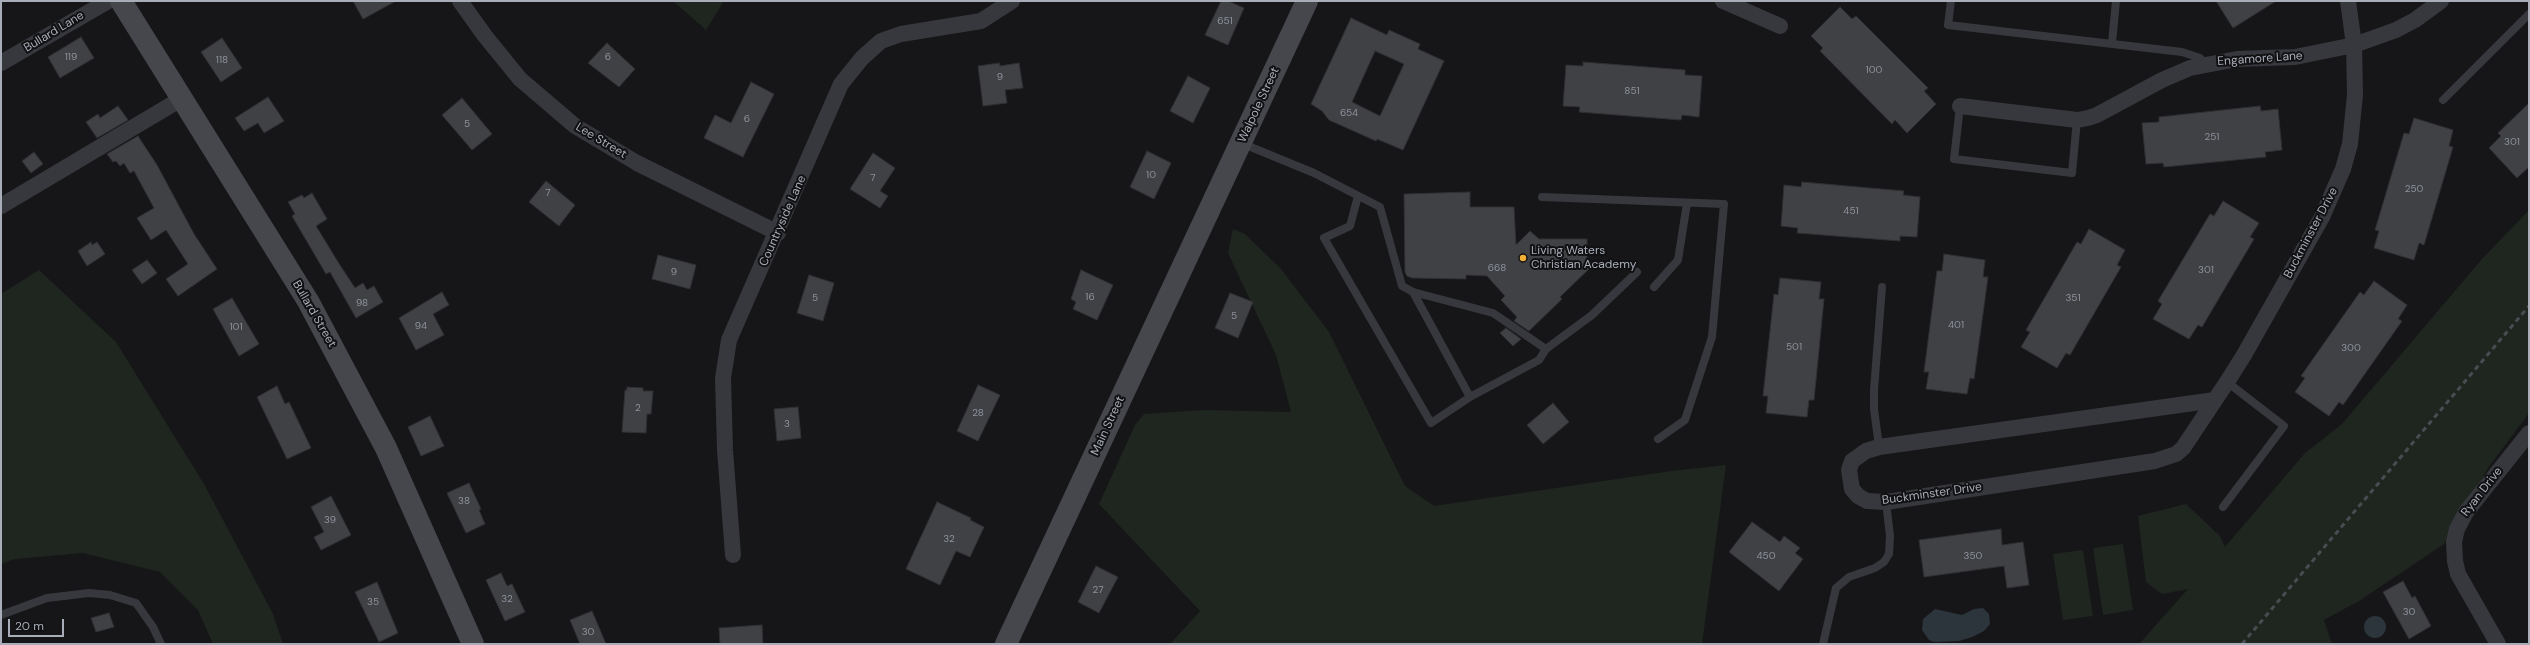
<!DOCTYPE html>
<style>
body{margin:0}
#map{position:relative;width:2530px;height:645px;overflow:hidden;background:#161618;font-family:"DM Sans",sans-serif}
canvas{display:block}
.frame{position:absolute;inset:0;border:2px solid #a8adb8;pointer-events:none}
.scale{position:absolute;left:8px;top:619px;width:56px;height:18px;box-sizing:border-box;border:2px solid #a8adb8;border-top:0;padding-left:5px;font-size:12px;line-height:14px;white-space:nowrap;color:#a8adb8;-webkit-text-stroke:3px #111113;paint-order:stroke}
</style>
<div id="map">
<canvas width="2530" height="645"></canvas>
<div class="frame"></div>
<div class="scale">20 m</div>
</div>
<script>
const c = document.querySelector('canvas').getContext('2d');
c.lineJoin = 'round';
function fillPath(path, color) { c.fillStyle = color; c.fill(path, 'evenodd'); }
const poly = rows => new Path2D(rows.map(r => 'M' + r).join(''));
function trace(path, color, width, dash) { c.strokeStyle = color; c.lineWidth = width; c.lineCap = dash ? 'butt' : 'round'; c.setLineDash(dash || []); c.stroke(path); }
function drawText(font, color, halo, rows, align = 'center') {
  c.font = font + ' "DM Sans",sans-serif'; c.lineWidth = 4; c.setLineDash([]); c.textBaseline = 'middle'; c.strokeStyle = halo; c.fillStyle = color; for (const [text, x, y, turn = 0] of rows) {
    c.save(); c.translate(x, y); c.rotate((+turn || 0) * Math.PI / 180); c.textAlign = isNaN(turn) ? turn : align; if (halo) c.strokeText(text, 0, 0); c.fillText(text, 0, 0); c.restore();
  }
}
const green = poly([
 [673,1,724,1,706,30],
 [2529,210,2529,413,2488,468,2444,544,2359,601,2324,620,2332,644,2139,644,2188,589,2162,594,2146,582,2138,516,2186,504,2220,536,2225,547,2305,453,2342,424,2482,259],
 [1233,229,1245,234,1281,269,1329,332,1405,486,1434,506,1671,471,1726,465,1702,644,1170,644,1200,611,1099,504,1135,425,1144,414,1204,410,1291,412,1276,355,1228,253],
 [39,270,116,342,204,484,273,614,283,644,213,644,198,610,160,572,83,553,15,559,1,564,1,294],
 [2123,544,2133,610,2103,615,2093,548],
 [2083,550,2093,616,2063,620,2053,554]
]);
const water = poly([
 [1983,608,1989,614,1990,624,1984,631,1972,637,1959,641,1934,642,1929,640,1922,630,1923,619,1935,609,1962,615,1974,609],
 '2364 627a11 11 0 1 1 22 0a11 11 0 1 1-22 0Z'
]);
const building = poly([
 [353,1,396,1,363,19,353,1],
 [1221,1,1228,1,1244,8,1228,45,1205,35,1221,1],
 [2216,1,2276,1,2233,28,2216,1],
 [1840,7,1852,19,1856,16,1928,88,1924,91,1936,104,1907,133,1895,120,1892,124,1820,51,1823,48,1811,36,1840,7],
 [1351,18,1387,35,1389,30,1420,44,1418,49,1444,61,1403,150,1377,139,1376,141,1329,120,1322,111,1311,104,1351,18],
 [1375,51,1404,64,1380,116,1352,102,1375,51],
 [81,37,94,58,60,78,48,57,81,37],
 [222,38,242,68,221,82,201,52,222,38],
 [607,43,635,69,619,87,588,63,607,43],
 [1583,62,1685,70,1685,75,1702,76,1699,117,1682,115,1681,120,1579,112,1580,107,1563,106,1566,65,1583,66,1583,62],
 [999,63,1000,66,1019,63,1023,88,1005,90,1007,103,983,106,978,66,999,63],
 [1188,76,1210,88,1193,123,1170,111,1188,76],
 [751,82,774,94,743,157,704,138,715,115,731,123,751,82],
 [268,97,284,121,264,133,258,123,244,131,235,118,268,97],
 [462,98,492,134,472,150,442,115,462,98],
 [2529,103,2529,167,2517,178,2489,148,2501,136,2498,133,2529,103],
 [118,106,128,120,97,138,86,122,98,114,100,118,118,106],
 [2260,106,2261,111,2278,109,2282,150,2265,152,2266,157,2164,167,2163,163,2146,164,2142,123,2159,122,2159,117,2260,106],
 [2414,118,2453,130,2449,146,2453,147,2424,245,2419,243,2414,260,2374,248,2379,231,2375,230,2404,133,2409,134,2414,118],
 [138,136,157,165,194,234,217,269,178,296,166,279,188,264,166,230,151,240,137,218,154,208,134,171,130,173,124,163,120,166,116,161,113,162,107,154,138,136],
 [1147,151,1171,163,1154,199,1130,187,1147,151],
 [34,152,43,164,31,173,22,161,34,152],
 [873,153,895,168,880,191,888,196,880,208,850,189,873,153],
 [546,181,575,205,559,226,529,202,546,181],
 [1802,182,1904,191,1903,195,1920,197,1917,237,1900,236,1900,241,1797,233,1798,228,1781,226,1784,185,1801,187,1802,182],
 [1470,192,1470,207,1514,207,1516,245,1530,231,1539,239,1587,239,1587,259,1593,265,1560,297,1562,299,1529,331,1514,321,1517,317,1501,300,1505,296,1487,276,1466,275,1466,279,1412,278,1407,276,1405,272,1404,194,1470,192],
 [312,193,327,219,316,226,338,262,355,288,363,283,367,290,374,286,383,302,356,318,330,272,326,274,292,216,295,214,288,202,302,195,304,198,312,193],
 [2223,201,2259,223,2250,237,2254,239,2202,327,2198,325,2189,339,2153,319,2162,304,2158,301,2210,214,2214,216,2223,201],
 [2089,229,2125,250,2117,265,2121,267,2070,355,2066,353,2057,368,2021,347,2030,332,2026,330,2077,242,2081,244,2089,229],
 [91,242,92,245,97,242,105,254,87,266,78,251,91,242],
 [1944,254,1985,260,1983,277,1988,277,1974,379,1970,378,1967,394,1926,389,1929,372,1924,372,1937,271,1942,271,1944,254],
 [658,255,696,265,690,289,652,279,658,255],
 [147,260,157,273,142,284,132,270,147,260],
 [1081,270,1113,285,1097,320,1073,309,1076,302,1071,299,1081,270],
 [809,275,834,283,823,321,797,313,809,275],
 [1780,278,1821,282,1819,299,1824,299,1814,400,1809,400,1807,417,1766,413,1768,396,1763,396,1774,294,1778,295,1780,278],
 [2374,281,2407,305,2398,319,2402,321,2343,405,2339,402,2329,416,2295,392,2305,378,2301,376,2360,292,2364,295,2374,281],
 [442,292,449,305,433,314,444,335,416,350,399,318,442,292],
 [1230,293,1253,302,1238,338,1215,328,1230,293],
 [232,298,259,344,239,356,213,309,232,298],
 [1506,328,1521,339,1513,346,1500,333,1506,328],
 [978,385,1000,395,978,441,957,431,978,385],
 [277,386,285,404,289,402,311,448,287,459,257,397,277,386],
 [627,387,643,388,643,391,653,391,651,414,647,414,646,433,622,432,625,390,627,390,627,387],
 [1553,403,1569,422,1543,444,1527,425,1553,403],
 [798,407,801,438,777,441,774,409,798,407],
 [430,416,444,446,421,456,408,427,430,416],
 [469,483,481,509,479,510,485,524,466,533,447,493,469,483],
 [331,496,351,535,321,550,314,537,324,532,311,507,331,496],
 [937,502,971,518,970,520,984,527,970,557,956,551,940,585,906,569,937,502],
 [1752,522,1780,542,1784,536,1800,548,1795,553,1803,559,1779,591,1729,552,1752,522],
 [2001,529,2002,545,2023,542,2029,585,2007,588,2004,566,1924,577,1919,540,2001,529],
 [1096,566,1118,577,1099,613,1078,602,1096,566],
 [501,573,507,586,512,584,525,612,505,621,486,580,501,573],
 [2403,581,2412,598,2415,596,2431,626,2409,639,2383,592,2403,581],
 [377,582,398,633,379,642,355,592,377,582],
 [592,611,606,644,580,644,570,620,592,611],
 [109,613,114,627,96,632,91,618,109,613],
 [762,625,763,644,720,644,719,628,762,625]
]);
const lane = poly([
 [1951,1,1948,25,2182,52,2200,58,2206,64],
 [2112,43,2116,1],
 [2443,100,2529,14],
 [1960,106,1954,159,2072,173,2077,120],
 [1241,143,1314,173,1380,207,1402,286,1413,292,1493,313,1546,349],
 [1358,196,1350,226,1324,238,1431,423,1470,397,1413,292],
 [1542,197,1724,204,1712,337,1685,420,1658,439],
 [1654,287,1678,260,1687,203],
 [1470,397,1539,360,1546,349,1592,315,1637,272],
 [1879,447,1874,409,1874,390,1882,287],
 [2223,507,2284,426,2227,382],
 [1,615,47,598,89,593,110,595,136,603,153,627,161,644],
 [1823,644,1836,588,1849,577,1875,568,1884,562,1889,554,1890,536,1886,502]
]);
const street = poly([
 [460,1,485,36,520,79,575,126,637,163,778,233],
 [1723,1,1780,26],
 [1,63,108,1],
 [1960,106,2077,120,2088,118,2097,115,2162,80,2190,68,2237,59,2295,57,2354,45,2396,30,2415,20,2441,1],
 [1,206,181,99],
 [2215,400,1879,447,1866,451,1852,461,1849,470,1852,489,1858,496,1867,501,1886,502,2155,461,2176,454,2183,448,2227,382,2244,355,2322,217,2343,169,2350,144,2355,95,2354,45,2348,1],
 [733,555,725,450,723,378,729,340,841,84,862,58,881,41,901,34,981,21,1012,1],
 [2498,644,2458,574,2455,561,2454,542,2457,529,2466,512,2529,433]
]);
const secondary = poly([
 [121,1,308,301,386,448,473,644],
 [1006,644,1307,1]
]);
const rail = poly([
 [2242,644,2529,306]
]);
const markers = [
 [1523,258,4,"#f2b134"]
];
const numberNames = [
 ["651",1225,21],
 ["119",71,57],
 ["6",608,57],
 ["118",222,60],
 ["100",1874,70],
 ["9",1000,77],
 ["851",1632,91],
 ["654",1349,113],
 ["6",747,119],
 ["5",467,124],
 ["251",2212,137],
 ["301",2512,142],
 ["10",1151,175],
 ["7",873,178],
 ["250",2414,189],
 ["7",548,193],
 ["451",1851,211],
 ["668",1497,268],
 ["301",2206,270],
 ["9",674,272],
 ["16",1090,297],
 ["5",815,298],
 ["351",2073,298],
 ["98",362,303],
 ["5",1234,316],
 ["401",1956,325],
 ["94",421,326],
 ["101",236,327],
 ["501",1794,347],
 ["300",2351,348],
 ["2",638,408],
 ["28",978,413],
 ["3",787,424],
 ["38",464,501],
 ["39",330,520],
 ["32",949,539],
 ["450",1766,556],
 ["350",1973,556],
 ["27",1098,590],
 ["32",507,599],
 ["35",373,602],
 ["30",2409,612],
 ["30",588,632]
];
const streetNames = [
 ["Bullard Lane",54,32,-31],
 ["Engamore Lane",2260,59,-4],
 ["Walpole Street",1259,105,-65],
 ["Lee Street",601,141,31],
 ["Countryside Lane",783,221,-66],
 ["Buckminster Drive",2311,233,-62],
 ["Bullard Street",314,314,60],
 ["Main Street",1108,426,-65],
 ["Ryan Drive",2482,492,-52],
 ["Buckminster Drive",1932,494,-8]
];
const poiNames = [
 ["Living Waters",1531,251],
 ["Christian Academy",1531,265]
];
fillPath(green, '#1e261f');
fillPath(water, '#2c353c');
fillPath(building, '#404145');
trace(building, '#303034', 1);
trace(lane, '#37383d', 8);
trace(street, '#37383d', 16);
trace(secondary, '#45474d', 22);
trace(rail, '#4a4c52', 3, [5, 4]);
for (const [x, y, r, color] of markers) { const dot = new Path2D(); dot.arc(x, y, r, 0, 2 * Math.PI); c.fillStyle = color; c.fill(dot); trace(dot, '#111113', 1.5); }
drawText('10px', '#8e929b', null, numberNames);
drawText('12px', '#a8adb8', '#111113', streetNames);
drawText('12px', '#a8adb8', '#111113', poiNames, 'left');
</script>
